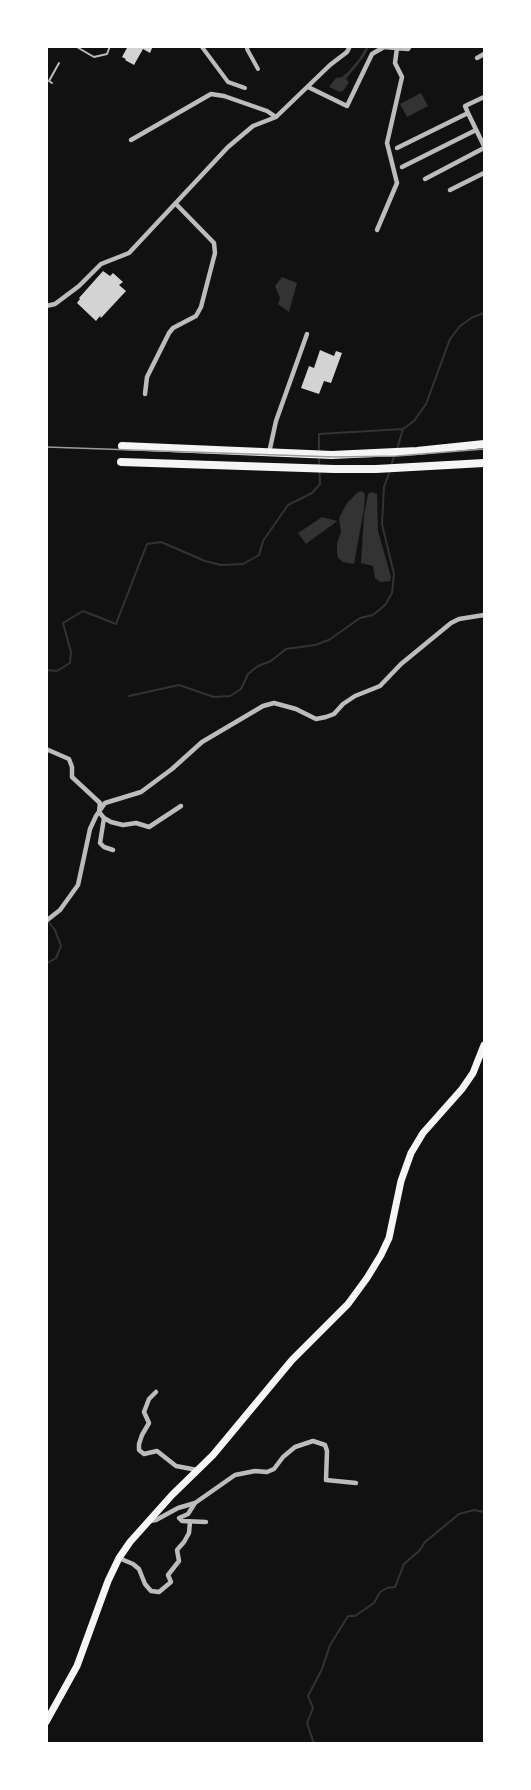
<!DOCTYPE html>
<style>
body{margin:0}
#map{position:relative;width:531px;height:1790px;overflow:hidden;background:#111;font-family:"IBM Plex Sans",sans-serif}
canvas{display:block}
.frame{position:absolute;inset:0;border:48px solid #fff;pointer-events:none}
</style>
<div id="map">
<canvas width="531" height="1790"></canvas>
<div class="frame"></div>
</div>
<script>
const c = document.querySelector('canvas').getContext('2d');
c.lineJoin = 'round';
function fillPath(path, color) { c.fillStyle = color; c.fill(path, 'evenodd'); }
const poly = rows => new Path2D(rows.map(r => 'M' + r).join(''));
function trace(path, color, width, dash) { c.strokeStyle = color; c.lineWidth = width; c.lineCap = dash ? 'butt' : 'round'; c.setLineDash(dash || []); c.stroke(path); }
const water = poly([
 [366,47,369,47,363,58,346,79,349,82,343,91,340,92,329,87,336,78,342,77,349,71,359,59],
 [421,93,428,106,407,117,400,104],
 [282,277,297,283,289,312,278,304,280,298,275,286],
 [362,491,365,494,364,509,354,564,343,562,338,558,337,553,337,543,341,532,339,518,347,503,358,492],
 [371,492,377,494,378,531,391,577,390,581,380,582,375,578,373,566,361,563,364,515,368,494],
 [322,517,337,521,336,522,306,544,298,533]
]);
const stream = poly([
 [397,449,403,429],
 [319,452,319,434,403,429,414,421,426,404,450,339,460,326,473,317,484,313],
 [391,466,395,454],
 [46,670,57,671,70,663,71,652,63,623,83,611,116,624,147,544,161,542,205,561,221,565,243,564,259,555,263,541,288,505,312,493,320,484,319,458],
 [129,696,179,685,214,697,230,696,241,689,248,674,258,666,271,661,286,649,315,645,329,640,360,618,373,615,385,605,392,593,394,574,382,524,384,487,390,471],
 [46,964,56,958,61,946,55,930,47,920],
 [314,1744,307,1723,313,1708,308,1696,322,1669,330,1645,348,1616,355,1616,374,1603,380,1592,387,1588,395,1587,404,1564,419,1551,425,1542,459,1514,474,1510,484,1512]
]);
const building = poly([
 [128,46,153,46,150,53,143,49,134,65,125,60,126,59,122,57],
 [103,271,110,276,113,273,123,282,119,285,126,291,101,318,100,316,96,321,77,303,80,299,79,298],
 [320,350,334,356,336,351,342,353,331,383,324,381,319,394,301,388,309,366,314,368]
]);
const service = poly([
 [75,46,94,57,107,54,110,46],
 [52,83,49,81,59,63]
]);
const pedestrian = poly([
 [248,46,247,49,258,69],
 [202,47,228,82,245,88]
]);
const minor = poly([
 [477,58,484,54],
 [308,87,347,106,372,54,384,47,408,49,410,46],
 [468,113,484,146],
 [131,140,211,94,224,96,267,111,276,117],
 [397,148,468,113,465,106,484,97],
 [402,167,476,130],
 [425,179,484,148],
 [450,190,484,173],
 [377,230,397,183,387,143,402,77,395,63,397,48],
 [46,306,55,304,79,286,101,264,129,253,228,147,253,126,276,117,330,65,347,52,350,46],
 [145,394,147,377,169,333,173,328,196,316,201,307,215,253,214,243,176,204],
 [269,453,276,421,307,334],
 [46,749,69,759,72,767,72,777,100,803,99,812,104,818,111,822,123,825,136,823,149,827,181,806],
 [104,818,100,843,104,847,113,850],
 [46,921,60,910,78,885,90,829,96,816,105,803,141,792,172,769,202,742,263,706,274,703,296,709,316,719,326,717,334,714,343,704,355,696,380,686,401,664,451,623,459,619,484,615],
 [156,1392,149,1399,144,1412,149,1423,142,1435,139,1444,139,1450,144,1454,157,1451,176,1466,197,1470],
 [195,1503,188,1514,179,1518,182,1521,206,1522],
 [150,1521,156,1520,178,1508,195,1503,235,1475,255,1471,267,1472,274,1469,283,1457,295,1447,313,1441,325,1445,327,1451,326,1480,356,1483],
 [119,1558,133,1564,139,1569,145,1584,151,1591,159,1592,171,1582,168,1575,179,1561,177,1550,184,1542,189,1533,190,1522]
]);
const secondary = poly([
 [46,1722,77,1666,108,1581,119,1558,130,1542,172,1495,213,1455,292,1360,348,1304,367,1278,381,1255,389,1238,401,1181,411,1153,423,1133,462,1089,473,1073,484,1045]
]);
const primary = poly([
 [122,446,332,455,417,451,484,444],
 [121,462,334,469,376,469,484,463]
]);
const tram = poly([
 [46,447,335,457,397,456,484,449]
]);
fillPath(water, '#333');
trace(stream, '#333', 2);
fillPath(building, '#d3d3d3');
trace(service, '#bcbcbc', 2);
trace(pedestrian, '#bcbcbc', 4);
trace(minor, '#bcbcbc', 4.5);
trace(secondary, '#f5f5f5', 7);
trace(primary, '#f5f5f5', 8);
trace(tram, '#9a9a9a', 1.5);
</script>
